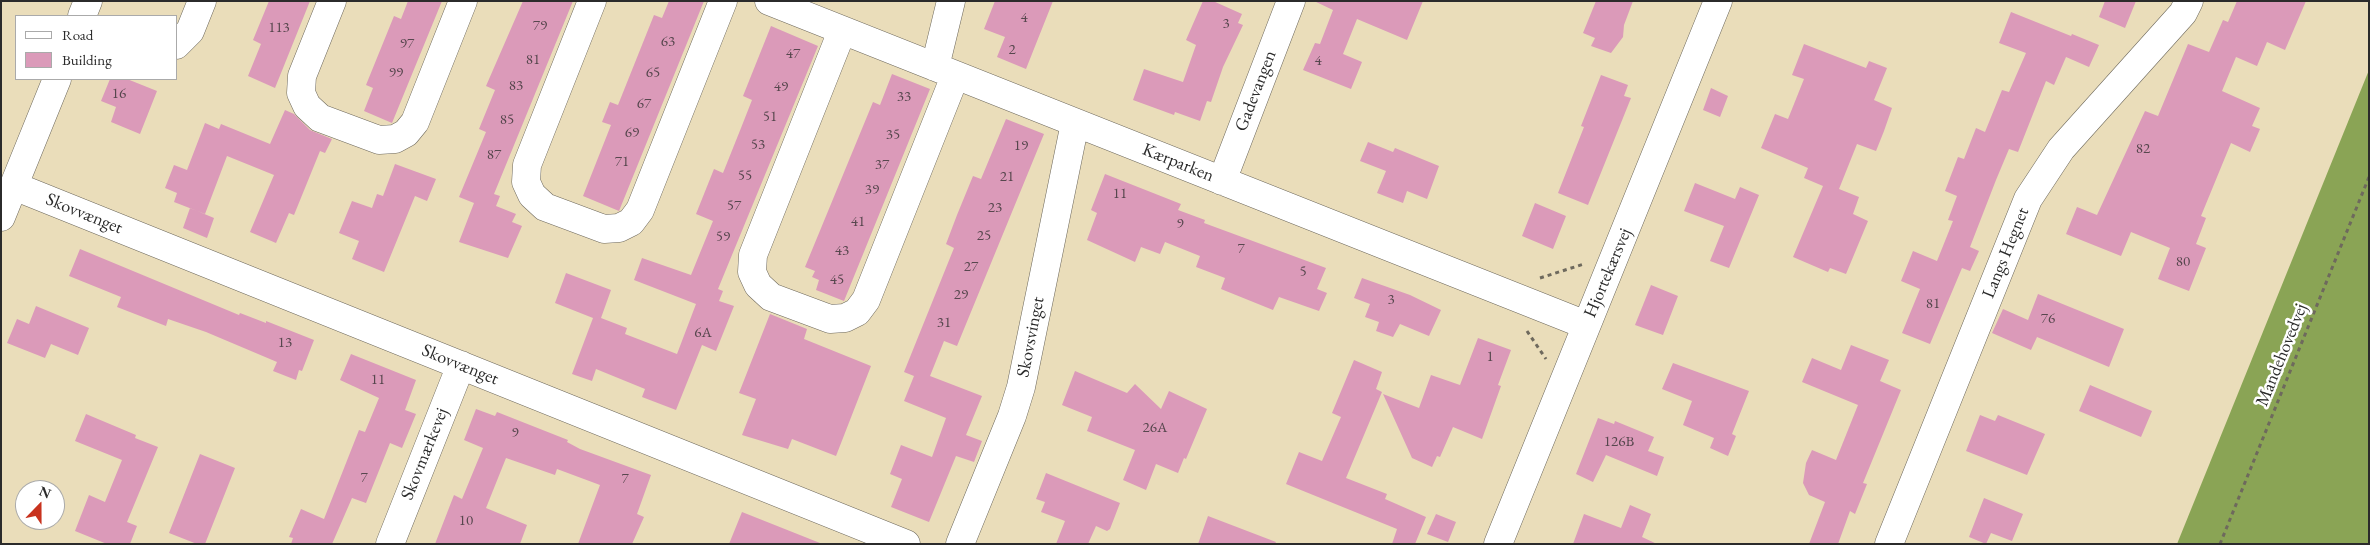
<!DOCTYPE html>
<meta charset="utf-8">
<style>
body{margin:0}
#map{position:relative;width:2370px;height:545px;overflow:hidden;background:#eaddba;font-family:"EB Garamond",serif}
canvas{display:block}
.frame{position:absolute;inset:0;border:2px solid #2b2b2b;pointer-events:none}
.legend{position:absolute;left:15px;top:15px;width:162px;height:65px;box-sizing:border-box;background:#fff;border:1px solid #aaa;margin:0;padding:6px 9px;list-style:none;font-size:15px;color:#2b2b2b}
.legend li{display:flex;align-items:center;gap:10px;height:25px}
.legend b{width:25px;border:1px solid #aaa}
.north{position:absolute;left:15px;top:480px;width:50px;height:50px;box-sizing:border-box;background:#fff;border:1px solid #aaa;border-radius:50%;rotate:22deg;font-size:14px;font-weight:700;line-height:20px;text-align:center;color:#2b2b2b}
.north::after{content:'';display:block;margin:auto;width:18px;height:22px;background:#c8321e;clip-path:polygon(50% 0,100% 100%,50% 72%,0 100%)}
</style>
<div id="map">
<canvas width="2370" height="545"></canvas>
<div class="frame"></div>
<ul class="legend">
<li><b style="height:6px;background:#fff"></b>Road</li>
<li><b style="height:14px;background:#db9ab9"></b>Building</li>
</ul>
<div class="north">N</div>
</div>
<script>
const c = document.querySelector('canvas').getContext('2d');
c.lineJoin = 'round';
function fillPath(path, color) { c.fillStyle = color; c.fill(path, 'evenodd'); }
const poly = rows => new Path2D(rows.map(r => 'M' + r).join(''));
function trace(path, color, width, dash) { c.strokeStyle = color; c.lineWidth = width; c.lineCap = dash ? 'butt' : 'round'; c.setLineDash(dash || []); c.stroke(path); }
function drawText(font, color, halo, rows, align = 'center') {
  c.font = font + ' "EB Garamond",serif'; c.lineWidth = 5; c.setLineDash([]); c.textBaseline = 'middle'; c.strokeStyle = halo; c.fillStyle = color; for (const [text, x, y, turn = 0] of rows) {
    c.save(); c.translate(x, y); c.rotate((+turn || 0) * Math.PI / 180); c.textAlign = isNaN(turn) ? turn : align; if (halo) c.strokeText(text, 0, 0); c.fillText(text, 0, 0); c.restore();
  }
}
const forest = poly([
 [2369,70,2369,544,2177,544]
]);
const building = poly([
 [269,1,310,1,275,88,248,76,261,44,253,40],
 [408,1,442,1,392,123,364,111,373,88,366,85,394,16,401,19],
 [523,1,573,1,494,194,500,196,496,206,516,214,512,222,522,226,508,258,459,242,474,203,459,197,486,132,479,129,495,90,486,86],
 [669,1,704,1,619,211,583,196,611,125,602,122,610,102,618,105,654,15,662,18],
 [995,1,1053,1,1026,69,997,57,1005,37,984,29],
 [1203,1,1213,1,1242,14,1238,23,1243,25,1223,67,1211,102,1207,101,1200,121,1175,112,1174,115,1133,100,1144,69,1183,82,1196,45,1186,40],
 [1314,1,1423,1,1407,40,1357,19,1343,54,1362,62,1351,89,1303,70,1315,43,1320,44,1333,10],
 [1596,1,1633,1,1624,25,1623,37,1611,53,1591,46,1595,38,1583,33],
 [2105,1,2136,1,2125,28,2099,17],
 [2237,1,2306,1,2285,50,2267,42,2257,66,2236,57,2222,91,2260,108,2252,126,2260,129,2250,152,2231,143,2201,216,2206,218,2196,244,2206,248,2189,291,2158,279,2170,248,2131,232,2121,256,2066,234,2077,207,2097,215,2145,111,2158,116,2188,44,2209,52,2223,20,2228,22],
 [2011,12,2071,36,2072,34,2099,45,2089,67,2066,57,2054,85,2046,81,2018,152,2009,149,1996,180,1970,247,1979,251,1970,271,1962,268,1930,344,1902,333,1920,289,1901,281,1913,251,1937,261,1953,221,1948,220,1957,196,1945,191,1958,157,1964,159,1976,128,1985,132,2002,90,2009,92,2026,53,1999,43],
 [771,26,818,46,718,289,723,291,719,301,734,306,716,351,702,345,676,410,642,397,645,389,596,369,592,381,572,374,593,318,555,303,566,273,611,290,601,318,627,328,625,334,677,354,696,304,634,280,642,258,691,275,713,221,696,214,714,169,723,173,741,128,752,100,743,96],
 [1804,44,1866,68,1869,61,1887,68,1874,100,1892,108,1884,131,1876,151,1857,144,1839,189,1859,197,1853,214,1868,221,1846,274,1830,268,1828,272,1793,257,1823,186,1804,178,1808,168,1761,148,1775,114,1788,119,1804,79,1792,75],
 [892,74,930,89,844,301,816,290,819,280,812,277,815,271,805,267,873,102,880,105],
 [1601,75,1628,85,1624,96,1631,98,1588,205,1558,193,1584,127,1581,126],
 [110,79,127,79,157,91,140,134,111,122,116,107,101,101],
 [1711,88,1728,96,1720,117,1703,110],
 [285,110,294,114,310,130,332,139,325,153,320,151,294,215,289,213,276,243,250,232,274,175,227,156,205,214,174,202,177,193,165,188,174,165,187,170,205,123,219,129,221,124,270,144],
 [1006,119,1044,134,957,346,944,341,930,376,982,396,966,435,982,441,974,462,956,456,929,522,891,507,902,479,890,474,901,445,932,457,946,418,904,401,914,376,904,372,954,248,946,244,957,215,973,176,981,179],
 [1368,142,1393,152,1395,148,1439,166,1427,199,1407,191,1403,203,1377,193,1386,171,1360,161],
 [395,164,436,179,427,201,415,196,384,272,352,259,359,241,339,233,352,201,372,208,377,194,383,196],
 [1105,174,1181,204,1178,210,1205,220,1204,223,1326,268,1317,289,1327,293,1319,311,1279,297,1273,310,1221,289,1225,278,1196,267,1200,256,1165,242,1160,254,1141,247,1135,262,1087,240,1097,213,1091,210],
 [1695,183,1735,199,1740,187,1759,195,1729,268,1710,261,1724,226,1684,211],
 [1535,203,1566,216,1553,249,1522,236],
 [190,208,214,218,207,238,183,228],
 [80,249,239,315,240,313,266,323,266,321,314,340,302,371,299,370,296,380,273,371,277,362,206,332,168,319,166,326,117,307,121,297,69,276],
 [1362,278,1410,295,1441,310,1429,336,1400,324,1393,337,1376,331,1379,322,1365,317,1370,304,1354,298],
 [1651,285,1678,296,1663,335,1635,325],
 [2038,294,2124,329,2109,367,2037,337,2031,350,1992,333,2003,309,2028,320],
 [36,306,89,328,78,355,51,344,45,358,7,343,17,319,29,324],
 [770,314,807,329,804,339,871,366,836,456,792,439,788,449,742,435,756,399,739,393],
 [1478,338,1511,350,1498,385,1501,386,1482,439,1453,427,1440,457,1437,456,1432,467,1412,458,1383,394,1419,408,1431,375,1460,385],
 [1851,345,1889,360,1880,381,1901,390,1863,483,1867,484,1855,514,1850,511,1838,544,1809,544,1825,502,1809,495,1803,483,1806,463,1812,450,1836,460,1858,405,1802,382,1812,358,1841,370],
 [351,354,416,380,405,410,416,414,402,448,390,443,366,503,352,498,332,544,291,544,293,538,289,537,301,509,324,519,359,430,365,432,379,398,340,380],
 [1354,360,1382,372,1376,389,1382,392,1346,478,1387,494,1385,499,1426,517,1415,544,1392,544,1397,529,1286,484,1299,452,1322,461,1341,417,1332,413],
 [1673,363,1749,391,1732,434,1736,436,1728,456,1710,448,1714,438,1683,425,1692,401,1662,389],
 [1075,371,1127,393,1135,384,1161,409,1169,391,1207,409,1186,459,1184,458,1178,473,1156,464,1146,490,1123,480,1135,450,1087,431,1092,417,1062,405],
 [2090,385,2152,411,2141,437,2079,411],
 [476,409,495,416,497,412,568,440,567,442,580,449,651,475,637,514,644,517,632,544,578,544,600,485,557,469,555,475,506,458,486,508,527,525,520,544,435,544,454,495,462,499,483,448,464,440],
 [86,414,136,435,135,438,158,447,127,522,137,526,130,544,107,544,75,531,89,495,105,502,122,460,75,441],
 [1980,415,1995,421,1998,415,2045,434,2027,475,1966,451],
 [1598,418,1614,424,1615,421,1654,437,1648,451,1664,457,1657,476,1606,455,1593,482,1576,474],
 [200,454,235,468,205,544,197,544,169,533],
 [1046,473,1120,503,1110,529,1107,531,1096,526,1088,544,1056,544,1065,521,1041,512,1045,502,1036,499],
 [1984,498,2023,514,2012,541,1991,533,1986,544,1969,537],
 [1630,505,1651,514,1642,537,1657,544,1573,544,1584,514,1621,528],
 [742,512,820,543,820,544,729,544],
 [1436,514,1456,522,1448,542,1427,534],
 [1208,516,1276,542,1275,544,1198,544]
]);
const path = poly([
 [1540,278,1584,264],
 [1527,331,1546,359],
 [2220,544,2369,177]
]);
const minor = poly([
 [332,1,302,76,301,93,307,106,320,118,379,140,395,139,406,133,415,122,463,1],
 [592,1,527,165,526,182,532,195,545,207,604,229,619,228,631,222,640,210,723,1],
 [769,1,1586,325],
 [82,16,88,1],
 [842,31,753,255,752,272,758,285,771,297,830,319,845,318,857,312,866,300,955,76],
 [176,45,190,31,202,1],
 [935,67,951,1],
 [1222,181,1291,1],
 [14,186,906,544],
 [1,217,57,79],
 [390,544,461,365],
 [960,544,1012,416,1021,387,1075,123],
 [1498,544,1718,1],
 [1889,544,2028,199,2061,149,2183,13,2189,1]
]);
const numberNames = [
 ["4",1024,18],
 ["3",1226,24],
 ["79",540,26],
 ["113",279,28],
 ["63",668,42],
 ["97",407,44],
 ["2",1012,50],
 ["47",793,54],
 ["81",533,60],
 ["4",1318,61],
 ["99",396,73],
 ["65",653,73],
 ["83",516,86],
 ["49",781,87],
 ["16",119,94],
 ["33",904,97],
 ["67",644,104],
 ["51",770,117],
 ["85",507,120],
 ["69",632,133],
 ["35",893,135],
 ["53",758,145],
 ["19",1021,146],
 ["82",2143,149],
 ["87",494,155],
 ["71",622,162],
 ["37",882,165],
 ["55",745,176],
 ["21",1007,177],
 ["39",872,190],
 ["11",1120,194],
 ["57",734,206],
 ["23",995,208],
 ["41",858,222],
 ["9",1180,224],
 ["25",984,236],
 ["59",723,237],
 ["7",1241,249],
 ["43",842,251],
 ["80",2183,262],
 ["27",971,267],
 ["5",1303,272],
 ["45",837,280],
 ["29",961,295],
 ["3",1391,300],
 ["81",1933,304],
 ["76",2048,319],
 ["31",944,323],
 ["6A",703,333],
 ["13",285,343],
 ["1",1490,357],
 ["11",378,380],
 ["26A",1155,428],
 ["9",515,433],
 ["126B",1619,442],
 ["7",364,478],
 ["7",625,479],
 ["10",466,521]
];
const streetNames = [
 ["Gadevangen",1256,91,-69],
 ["Kærparken",1178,163,22],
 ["Skovvænget",84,214,22],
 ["Langs Hegnet",2006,253,-68],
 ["Hjortekærsvej",1608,273,-67],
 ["Skovsvinget",1031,337,-79],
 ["Mandehovedvej",2282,355,-68],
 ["Skovvænget",460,365,22],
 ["Skovmærkevej",425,454,-68]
];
fillPath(forest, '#8aa455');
fillPath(building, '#db9ab9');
trace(minor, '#6e695d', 29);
trace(path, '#6e695d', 3, [4, 4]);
trace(minor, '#fff', 28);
drawText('15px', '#57474e', null, numberNames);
drawText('18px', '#2b2b2b', '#fff', streetNames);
</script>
